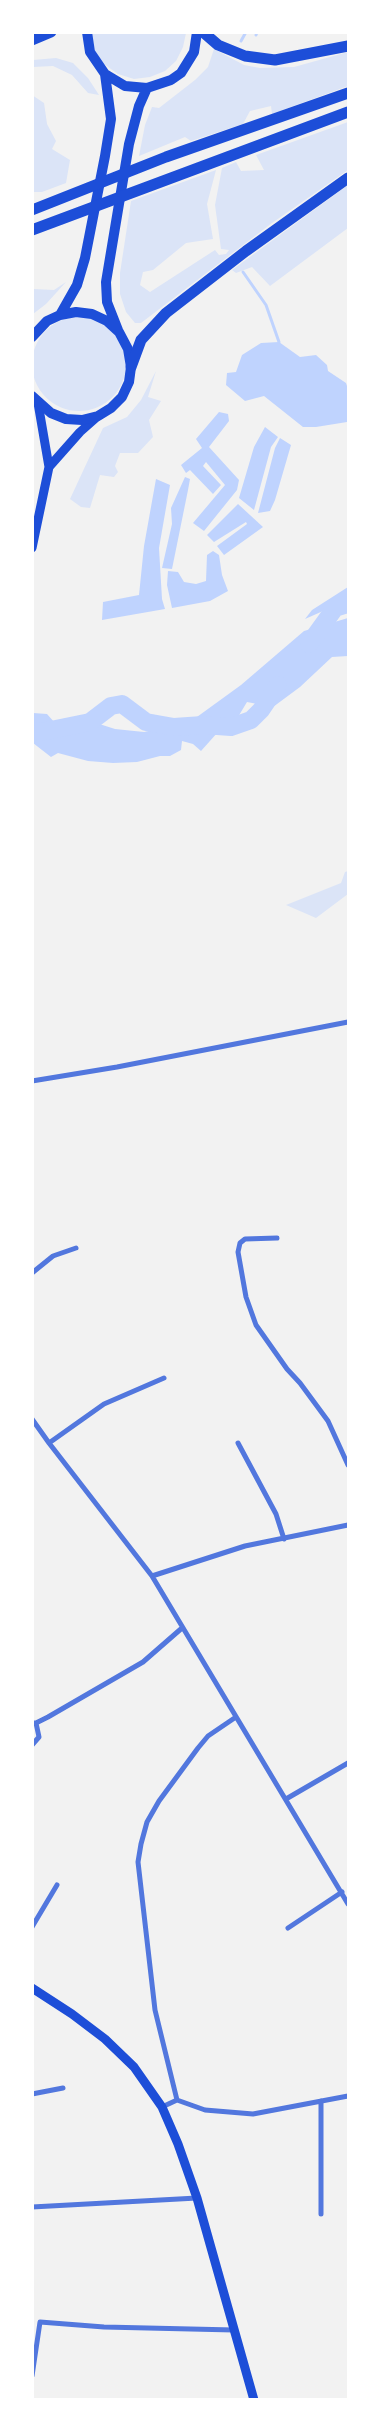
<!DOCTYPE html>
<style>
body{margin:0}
#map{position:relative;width:381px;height:2432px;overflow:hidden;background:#f2f2f2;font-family:"Public Sans",sans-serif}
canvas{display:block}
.frame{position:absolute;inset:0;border:34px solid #fff;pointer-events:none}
</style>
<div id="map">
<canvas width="381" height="2432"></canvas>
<div class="frame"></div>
</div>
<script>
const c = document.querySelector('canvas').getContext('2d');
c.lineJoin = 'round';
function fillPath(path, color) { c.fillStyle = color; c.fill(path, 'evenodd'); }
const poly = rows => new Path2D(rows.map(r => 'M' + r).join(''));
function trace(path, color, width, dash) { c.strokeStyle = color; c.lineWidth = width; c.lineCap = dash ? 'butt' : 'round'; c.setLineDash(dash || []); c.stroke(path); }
const green = poly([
 [91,32,186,33,183,47,176,61,165,71,150,77,134,79,118,74,104,64,95,51],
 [214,49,244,65,260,68,294,67,348,52,348,86,272,114,271,106,250,111,243,124,191,141,185,137,139,156,145,125,152,107,159,108,195,80,208,67],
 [56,58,73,63,88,78,99,95,88,93,72,75,53,66,33,67,33,60],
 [32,95,44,103,47,124,56,141,52,149,70,160,66,183,42,192,33,192],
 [348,122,348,170,272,223,141,323,135,323,126,312,120,294,120,273,131,201,216,170,207,204,213,239,186,243,153,270,143,272,140,285,150,292,215,250,219,255,226,254,229,250,221,249,215,205,222,168,236,162,241,171,264,170,256,155],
 [348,185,348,228,270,286,252,267,236,273,232,270],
 [66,282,46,304,33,314,33,289,54,290],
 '32 364a47 47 0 1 1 94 0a47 47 0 1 1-94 0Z',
 [156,371,148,397,161,401,149,420,153,437,138,453,120,453,115,466,118,472,114,477,100,475,90,508,81,507,70,499,103,428,127,417,141,400],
 [348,871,348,894,316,918,286,905,341,883,345,872]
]);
const water = poly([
 [279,342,300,357,316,355,327,365,328,371,346,383,348,389,347,422,316,427,303,427,264,396,245,401,226,385,227,373,236,372,242,355,261,343],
 [219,412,228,414,229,421,209,447,239,480,237,490,204,531,193,523,225,485,206,462,203,466,221,485,213,494,190,470,186,473,181,465,202,448,196,439],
 [265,427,278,437,271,447,254,510,239,498,254,447],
 [280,438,291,445,275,500,270,511,258,513,275,448],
 [185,477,190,479,188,490,172,569,162,568,172,524,171,508],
 [156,479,170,485,159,548,162,599,165,609,102,620,103,602,139,595,144,546],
 [238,504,263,527,224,555,217,546,247,524,246,522,214,542,207,535],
 [213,551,219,555,222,575,228,591,210,601,172,608,167,585,168,571,178,572,184,582,196,584,206,581,207,555],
 [348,587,348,600,305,619,312,610],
 [348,618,348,656,332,657,300,687,273,707,247,702,238,717,218,732,201,751,193,744,182,741,181,750,170,756,160,756,137,762,113,763,88,761,58,753,51,757,33,743,33,713,47,714,55,723,90,721,115,729,144,732,190,722,241,685,304,631]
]);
const stream = poly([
 [265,32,277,32],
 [256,35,257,32],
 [241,41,246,32],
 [243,272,266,305,279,342]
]);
const river = poly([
 [309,644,335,608,348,604],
 [32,731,41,732,90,722,111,706,122,704,146,722,157,724,174,727,203,725,231,727,251,720,261,710,278,685]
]);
const minor = poly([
 [32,1081,117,1067,348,1022],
 [277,1238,245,1239,240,1243,238,1252,246,1297,256,1325,287,1369,300,1383,328,1421,348,1465],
 [32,1273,53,1256,76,1248],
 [32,1419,49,1443,152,1576,348,1904],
 [49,1443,104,1404,164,1378],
 [238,1443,276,1514,284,1539],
 [152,1576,245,1546,348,1525],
 [32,1723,36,1723,48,1717,143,1662,182,1628],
 [32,1745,39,1737,36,1723],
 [286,1799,348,1763],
 [32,1927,57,1885],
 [288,1928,342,1892],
 [32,2094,63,2088],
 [177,2100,155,2010,138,1862,141,1844,147,1822,159,1801,198,1748,208,1736,236,1717],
 [321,2101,321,2214],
 [162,2107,177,2100,205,2110,253,2114,348,2096],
 [32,2207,197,2198],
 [32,2376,40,2322,104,2327,234,2330]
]);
const primary = poly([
 [49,467,80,432,97,417],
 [32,548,49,467,38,403],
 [32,1988,72,2014,105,2039,134,2067,162,2107,178,2144,197,2198,254,2400]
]);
const trunk = poly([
 [87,32,90,52,105,74,125,86,147,88,171,80,181,73,194,52,197,32],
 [60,315,77,285,85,258,105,156,111,119,105,74],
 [118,330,107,302,106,282,129,144,139,106,147,88],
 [32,337,47,321,60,315,76,312,92,314,107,321,119,332,128,349,131,367,129,382,122,397,111,408,98,416,82,420,66,419,51,413,32,396]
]);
const motorway = poly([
 [203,32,218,45,245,56,275,60,348,46],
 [32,40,51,32],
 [32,210,166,157,348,93],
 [32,230,348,112],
 [131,367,141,340,166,313,246,251,348,178]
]);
fillPath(green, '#dbe4f7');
fillPath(water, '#bfd3fe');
trace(stream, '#bfd3fe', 3);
trace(river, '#bfd3fe', 18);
trace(minor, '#5277de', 5);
trace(primary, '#1d4ed8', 9);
trace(trunk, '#1d4ed8', 10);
trace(motorway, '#1d4ed8', 11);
</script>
